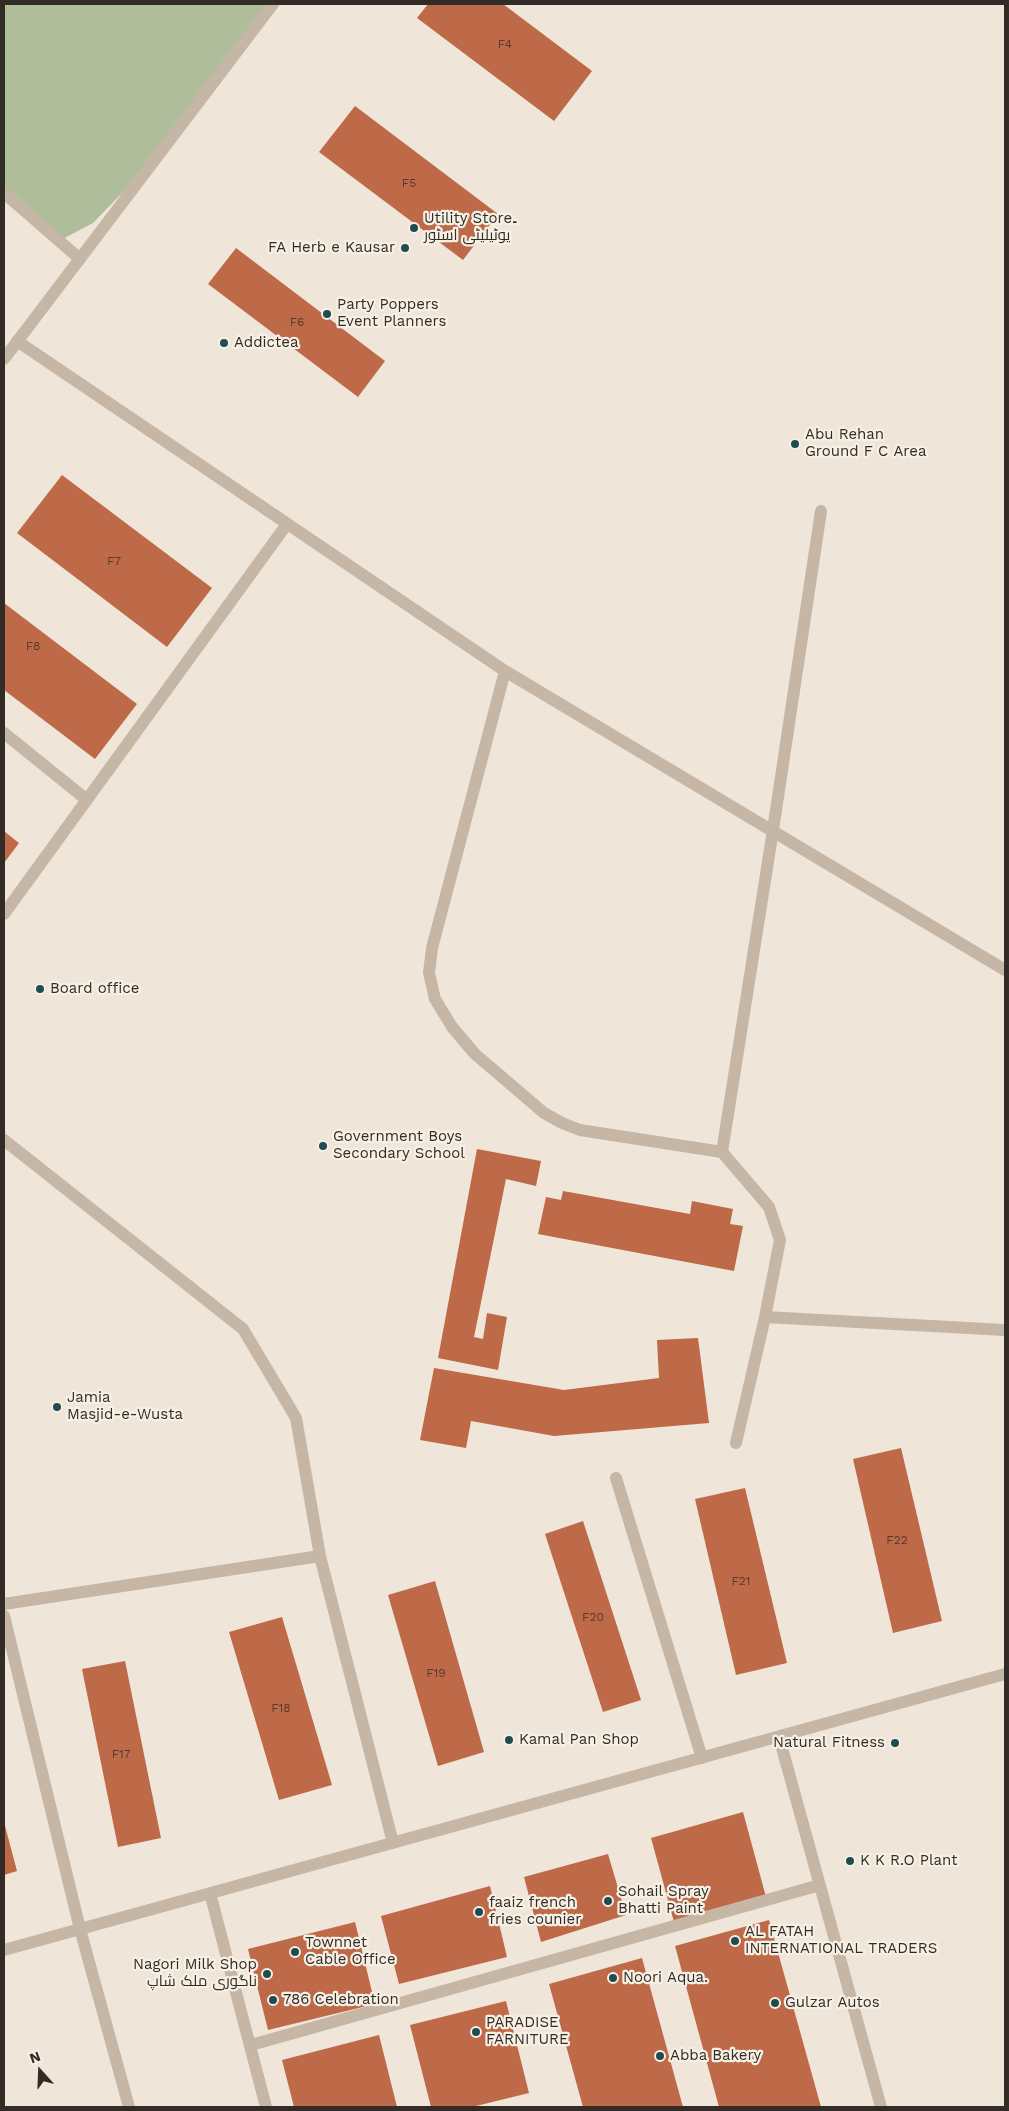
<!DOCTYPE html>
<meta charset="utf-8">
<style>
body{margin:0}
#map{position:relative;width:1009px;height:2111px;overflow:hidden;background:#efe6d9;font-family:"Work Sans",sans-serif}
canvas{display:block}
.frame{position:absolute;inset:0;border:5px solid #332b26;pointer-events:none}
.north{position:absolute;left:15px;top:2046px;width:50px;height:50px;-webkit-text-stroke:4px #f7f0e5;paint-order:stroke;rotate:340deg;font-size:14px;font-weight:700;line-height:20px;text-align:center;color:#332b26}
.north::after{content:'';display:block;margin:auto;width:18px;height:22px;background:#332b26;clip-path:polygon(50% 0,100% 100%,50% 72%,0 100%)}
</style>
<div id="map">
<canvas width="1009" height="2111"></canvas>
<div class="frame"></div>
<div class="north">N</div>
</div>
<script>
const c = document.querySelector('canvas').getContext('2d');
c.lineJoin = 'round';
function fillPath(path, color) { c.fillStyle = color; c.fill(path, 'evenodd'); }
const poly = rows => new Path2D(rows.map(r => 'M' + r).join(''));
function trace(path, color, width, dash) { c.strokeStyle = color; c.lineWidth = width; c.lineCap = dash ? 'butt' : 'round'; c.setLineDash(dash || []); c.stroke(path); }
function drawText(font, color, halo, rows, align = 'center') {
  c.font = font + ' "Work Sans",Cairo,sans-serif'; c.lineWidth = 4.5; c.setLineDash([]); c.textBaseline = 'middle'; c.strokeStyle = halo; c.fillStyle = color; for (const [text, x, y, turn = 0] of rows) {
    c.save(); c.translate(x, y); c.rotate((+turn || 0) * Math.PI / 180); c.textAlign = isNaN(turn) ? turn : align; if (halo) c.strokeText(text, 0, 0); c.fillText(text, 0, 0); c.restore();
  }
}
const green = poly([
 [4,4,269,4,124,191,93,223,57,242,4,193]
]);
const building = poly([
 [428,4,503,4,592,71,554,121,417,18],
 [355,106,498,214,463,260,319,152],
 [236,248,385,361,358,397,208,284],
 [62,475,212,588,167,647,17,533],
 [4,603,137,704,95,759,4,690],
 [4,831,19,843,4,863],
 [477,1149,541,1161,536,1186,506,1179,474,1337,483,1339,487,1313,507,1317,498,1370,438,1358],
 [563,1191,690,1214,692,1201,733,1209,730,1224,743,1226,734,1271,538,1234,546,1197,561,1200],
 [698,1338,709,1423,554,1436,471,1421,466,1448,420,1440,434,1368,564,1390,659,1378,657,1340],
 [901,1448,942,1621,893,1633,853,1459],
 [745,1488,787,1663,736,1675,695,1499],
 [583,1521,641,1700,603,1712,545,1534],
 [435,1581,484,1752,438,1766,388,1595],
 [282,1617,332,1785,279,1800,229,1632],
 [125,1661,161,1838,118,1847,82,1669],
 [743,1812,766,1897,674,1922,651,1838],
 [4,1822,17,1871,4,1875],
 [608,1854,626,1915,541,1942,524,1877],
 [490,1886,507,1957,399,1984,381,1916],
 [769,1920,821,2107,719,2107,675,1946],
 [355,1922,375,2004,268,2030,248,1949],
 [642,1958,683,2107,583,2107,549,1984],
 [506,2001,529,2093,472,2107,431,2107,410,2025],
 [379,2035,397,2107,294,2107,282,2060]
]);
const minor = poly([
 [4,193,80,259],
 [17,341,505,671,1005,970],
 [4,359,273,4],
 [505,671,432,948,429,973,435,999,452,1027,475,1054,544,1113,562,1123,580,1130,722,1152],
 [4,733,87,800],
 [4,914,287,524],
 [4,1140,243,1329,296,1418,320,1556,393,1843],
 [765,1317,1005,1330],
 [736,1443,765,1317,780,1240,769,1207,722,1152,773,830,821,511],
 [616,1478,702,1758],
 [4,1604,320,1556],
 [4,1616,80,1929,129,2107],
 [779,1737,881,2107],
 [210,1893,266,2107],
 [4,1950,1005,1674],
 [251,2045,820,1885]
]);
const markers = [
 [414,228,5,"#1f4c51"],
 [405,248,5,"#1f4c51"],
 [327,314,5,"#1f4c51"],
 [224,343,5,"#1f4c51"],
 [795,444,5,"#1f4c51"],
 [40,989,5,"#1f4c51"],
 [323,1146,5,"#1f4c51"],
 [57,1407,5,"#1f4c51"],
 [509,1740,5,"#1f4c51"],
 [895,1743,5,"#1f4c51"],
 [850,1861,5,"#1f4c51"],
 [608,1901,5,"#1f4c51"],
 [479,1912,5,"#1f4c51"],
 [735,1941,5,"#1f4c51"],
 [295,1952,5,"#1f4c51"],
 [267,1974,5,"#1f4c51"],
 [613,1978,5,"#1f4c51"],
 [273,2000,5,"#1f4c51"],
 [775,2003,5,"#1f4c51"],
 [476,2032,5,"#1f4c51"],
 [660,2056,5,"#1f4c51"]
];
const numberNames = [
 ["F4",505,44],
 ["F5",409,183],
 ["F6",297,322],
 ["F7",114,561],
 ["F8",33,646],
 ["F22",897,1540],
 ["F21",741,1581],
 ["F20",593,1617],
 ["F19",436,1673],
 ["F18",281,1708],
 ["F17",121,1754]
];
const poiNames = [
 ["Utility Store۔",424,219],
 ["یوٹیلیٹی اسٹور",424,236],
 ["FA Herb e Kausar",395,248,"right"],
 ["Party Poppers",337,305],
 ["Event Planners",337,322],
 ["Addictea",234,343],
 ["Abu Rehan",805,435],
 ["Ground F C Area",805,452],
 ["Board office",50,989],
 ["Government Boys",333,1137],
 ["Secondary School",333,1154],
 ["Jamia",67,1398],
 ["Masjid-e-Wusta",67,1415],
 ["Kamal Pan Shop",519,1740],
 ["Natural Fitness",885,1743,"right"],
 ["K K R.O Plant",860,1861],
 ["Sohail Spray",618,1892],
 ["Bhatti Paint",618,1909],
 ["faaiz french",489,1903],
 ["fries counier",489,1920],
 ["AL FATAH",745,1932],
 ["INTERNATIONAL TRADERS",745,1949],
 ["Townnet",305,1943],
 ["Cable Office",305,1960],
 ["Nagori Milk Shop",257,1965,"right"],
 ["ناگوری ملک شاپ",257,1982,"right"],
 ["Noori Aqua.",623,1978],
 ["786 Celebration",283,2000],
 ["Gulzar Autos",785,2003],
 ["PARADISE",486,2023],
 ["FARNITURE",486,2040],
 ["Abba Bakery",670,2056]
];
fillPath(green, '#b0bd9a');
fillPath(building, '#be6948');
trace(minor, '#c6b6a6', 12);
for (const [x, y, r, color] of markers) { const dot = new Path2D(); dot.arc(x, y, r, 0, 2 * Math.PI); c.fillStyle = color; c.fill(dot); trace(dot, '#f7f0e5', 2); }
drawText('12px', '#563a2e', null, numberNames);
drawText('15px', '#332b26', '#f7f0e5', poiNames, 'left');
</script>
